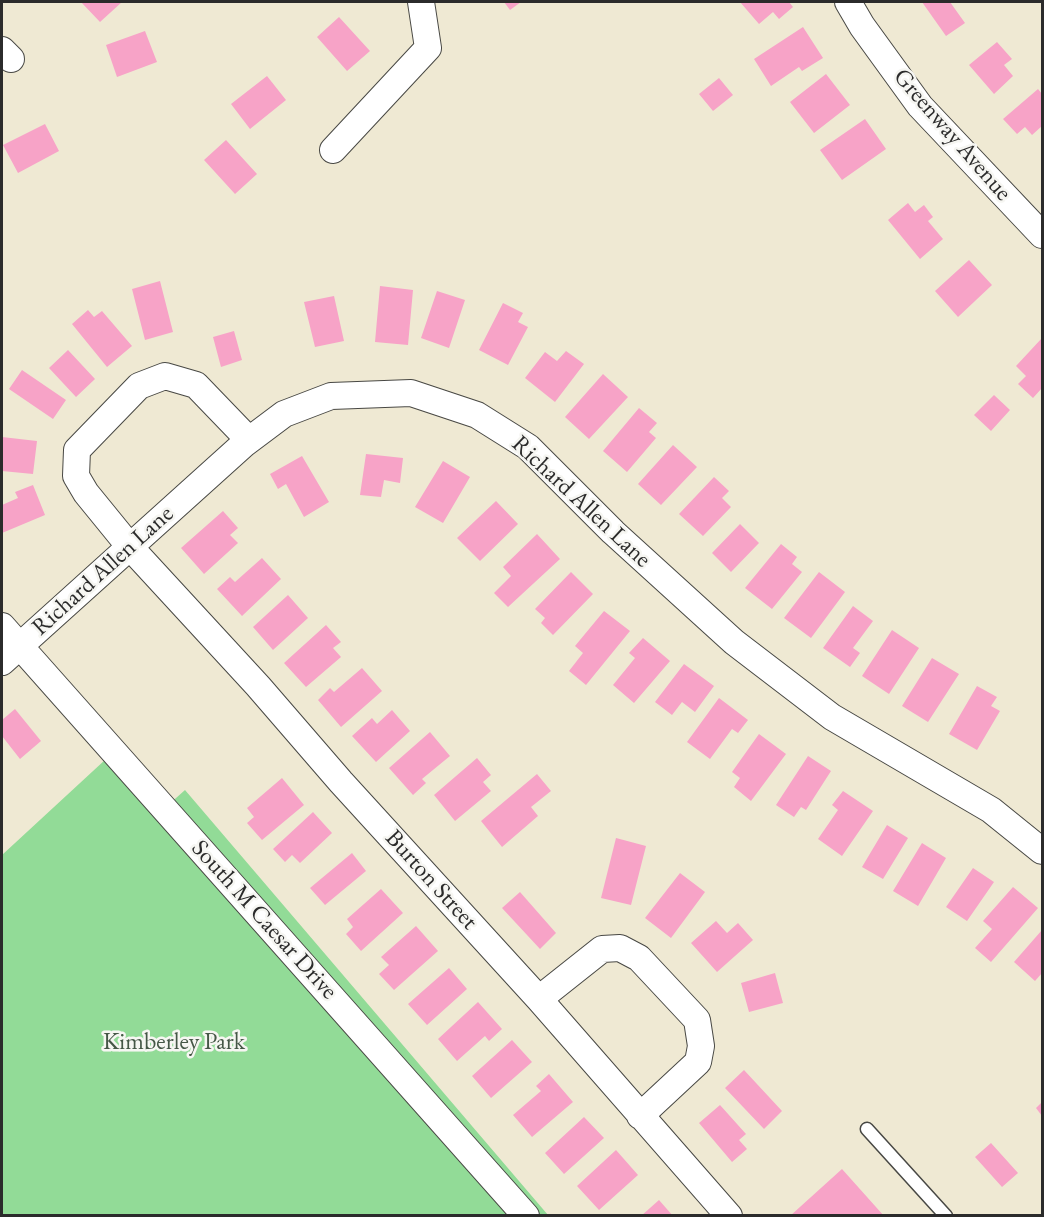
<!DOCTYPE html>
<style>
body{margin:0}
#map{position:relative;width:1044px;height:1217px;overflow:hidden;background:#efe9d3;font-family:"EB Garamond",serif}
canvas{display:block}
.frame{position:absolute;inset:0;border:3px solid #2b2b2b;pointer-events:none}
</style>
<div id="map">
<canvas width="1044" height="1217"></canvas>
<div class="frame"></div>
</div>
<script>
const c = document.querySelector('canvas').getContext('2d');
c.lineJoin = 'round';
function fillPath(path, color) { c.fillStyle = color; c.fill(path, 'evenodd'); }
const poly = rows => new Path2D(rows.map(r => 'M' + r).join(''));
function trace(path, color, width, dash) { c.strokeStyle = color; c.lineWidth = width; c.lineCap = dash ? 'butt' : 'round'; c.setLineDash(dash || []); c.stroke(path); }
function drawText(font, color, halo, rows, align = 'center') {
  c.font = font + ' "EB Garamond",serif'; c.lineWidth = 5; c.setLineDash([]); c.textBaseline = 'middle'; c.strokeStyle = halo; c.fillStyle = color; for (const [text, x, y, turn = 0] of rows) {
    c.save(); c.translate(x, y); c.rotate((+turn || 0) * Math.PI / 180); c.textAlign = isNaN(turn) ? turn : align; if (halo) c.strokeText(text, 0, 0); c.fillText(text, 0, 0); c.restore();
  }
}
const green = poly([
 [106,759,157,815,185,790,548,1215,2,1216,2,855]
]);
const building = poly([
 [81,2,122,2,100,22],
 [504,2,521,2,510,10],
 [740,2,789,2,793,7,779,19,773,12,759,24],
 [922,2,950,2,965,23,946,36],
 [339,17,370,51,347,71,317,37],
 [803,27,823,58,802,71,799,67,771,86,754,59],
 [145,31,157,62,117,77,106,45],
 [997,42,1012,59,1004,65,1013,76,994,94,969,65],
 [826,74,850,105,814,133,790,102],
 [267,76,286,100,250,129,231,104],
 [719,78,733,95,713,111,699,94],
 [1038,89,1042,94,1042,126,1032,135,1025,127,1017,134,1003,119],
 [865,119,886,149,842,180,820,150],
 [45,124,59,151,18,173,3,145],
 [226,140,257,174,235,194,204,160],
 [908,203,915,212,924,205,933,217,928,221,943,239,920,259,888,220],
 [969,260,992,285,958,317,935,291],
 [160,281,173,332,145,340,132,289],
 [380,286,413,290,408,345,375,342],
 [437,291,465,300,449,348,421,338],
 [334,296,344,341,315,347,304,302],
 [503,303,523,313,518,322,528,327,508,365,479,350],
 [88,310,94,317,102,311,132,346,107,367,72,324],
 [234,331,242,360,221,367,213,337],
 [1042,338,1042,388,1033,398,1018,384,1026,376,1016,366],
 [68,350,95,379,76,397,49,368],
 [566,351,584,364,555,402,525,378,545,352,557,361],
 [22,370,66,400,53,419,9,389],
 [603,374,628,397,589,439,565,417],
 [994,395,1010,410,991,431,974,415],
 [639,408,657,423,649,432,656,438,627,472,603,451],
 [2,437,37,441,33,474,2,471],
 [673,445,697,467,661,505,638,484],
 [366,454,403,458,400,483,384,480,381,497,360,495],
 [302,456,329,502,304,517,286,484,278,489,270,474],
 [443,461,470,477,443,523,415,507],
 [714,477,729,491,722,498,731,507,703,536,679,514],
 [33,485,45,515,2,533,2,505,18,498,15,492],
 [496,501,518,524,480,561,457,538],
 [223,511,238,528,230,535,238,543,204,574,181,548],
 [740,524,759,543,731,572,712,553],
 [537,534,560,559,508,607,494,593,511,576,503,567],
 [781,544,797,557,792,564,802,572,772,609,745,588],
 [262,558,281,579,242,616,217,589,230,577,235,582],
 [571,572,593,594,553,635,541,623,545,618,535,609],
 [819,572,845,592,811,638,784,618],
 [288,595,308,618,273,650,253,627],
 [853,606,873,621,853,648,860,653,850,667,823,648],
 [604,611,630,631,586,685,569,671,583,653,575,646],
 [326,625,341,642,333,648,341,657,306,687,284,663],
 [892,630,919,648,889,694,862,676],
 [643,638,670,661,634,703,613,685,635,658,629,653],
 [932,658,959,674,928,722,902,706],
 [684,664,714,686,695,712,682,702,672,715,655,702],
 [362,668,382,691,341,727,318,700,330,688,334,692],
 [977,686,997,697,991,706,1000,711,977,750,949,734],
 [719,698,748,720,738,733,732,729,710,759,687,742],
 [15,709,41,741,20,759,2,736,2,720],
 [392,710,410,731,376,762,352,736,372,718,377,724],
 [430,732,450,756,422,779,426,783,413,795,389,768],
 [759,734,786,754,751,801,734,787,740,778,732,772],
 [808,756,831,771,806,810,801,807,794,817,776,805],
 [477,758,491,775,483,782,491,791,455,821,434,795],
 [537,774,551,791,531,807,538,816,502,847,481,821],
 [282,778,304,805,262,840,247,823,254,817,247,808],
 [843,791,873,811,842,856,818,839,838,810,832,805],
 [313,812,332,833,300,863,292,855,285,862,273,849],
 [887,825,908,838,883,879,862,867],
 [616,838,646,846,631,905,601,898],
 [922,843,946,858,918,906,893,891],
 [352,853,366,871,325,905,310,888],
 [973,868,994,882,967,921,946,907],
 [680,873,705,892,671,938,645,918],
 [1013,887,1038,908,991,962,975,948,992,929,983,921],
 [381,889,403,913,361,951,346,934,353,927,347,919],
 [520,892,556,933,540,949,502,908],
 [716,921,727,933,738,923,753,940,717,972,691,943],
 [416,926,438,951,394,990,379,974,389,965,381,957],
 [1042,930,1042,973,1035,981,1014,962],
 [449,968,467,989,427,1025,408,1004],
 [775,973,783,1003,749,1012,741,983],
 [478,1002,502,1029,489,1041,485,1036,457,1061,438,1039],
 [512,1040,532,1062,491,1098,472,1076],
 [744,1070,782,1111,764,1129,725,1088],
 [549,1074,573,1102,532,1137,513,1115,541,1091,536,1086],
 [1042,1102,1042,1116,1036,1108],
 [720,1105,746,1134,739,1140,747,1149,732,1162,699,1123],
 [584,1117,604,1138,564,1174,545,1153],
 [991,1143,1018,1173,1002,1187,975,1157],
 [616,1150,638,1175,599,1210,577,1186],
 [842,1169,884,1216,790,1216],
 [659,1200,673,1216,641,1216]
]);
const service = poly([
 [867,1129,946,1216]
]);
const minor = poly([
 [848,2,862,26,920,106,1042,235],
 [2,50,11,59],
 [333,150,428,48,421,2],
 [249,440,196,385,165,376,139,386,77,450,76,476,86,493,130,547,258,686,341,782,539,999,729,1216],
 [2,626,526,1216],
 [2,662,244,444,284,414,331,396,411,393,477,415,528,447,613,532,734,642,832,717,991,810,1042,851],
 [539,999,602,949,620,948,639,958,697,1020,701,1046,698,1062,640,1116]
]);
const streetNames = [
 ["Greenway Avenue",952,135,49],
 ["Richard Allen Lane",581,502,43],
 ["Richard Allen Lane",103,571,-42],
 ["Burton Street",431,880,48],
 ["South M Caesar Drive",264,920,48]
];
const parkNames = [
 ["Kimberley Park",174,1042]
];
fillPath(green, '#92db97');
fillPath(building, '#f7a3c7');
trace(service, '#484844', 15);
trace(minor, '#484844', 28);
trace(service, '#fff', 12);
trace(minor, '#fff', 26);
drawText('24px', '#2b2b2b', '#f6f6f2', streetNames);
drawText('24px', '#455746', '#f6f6f2', parkNames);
</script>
